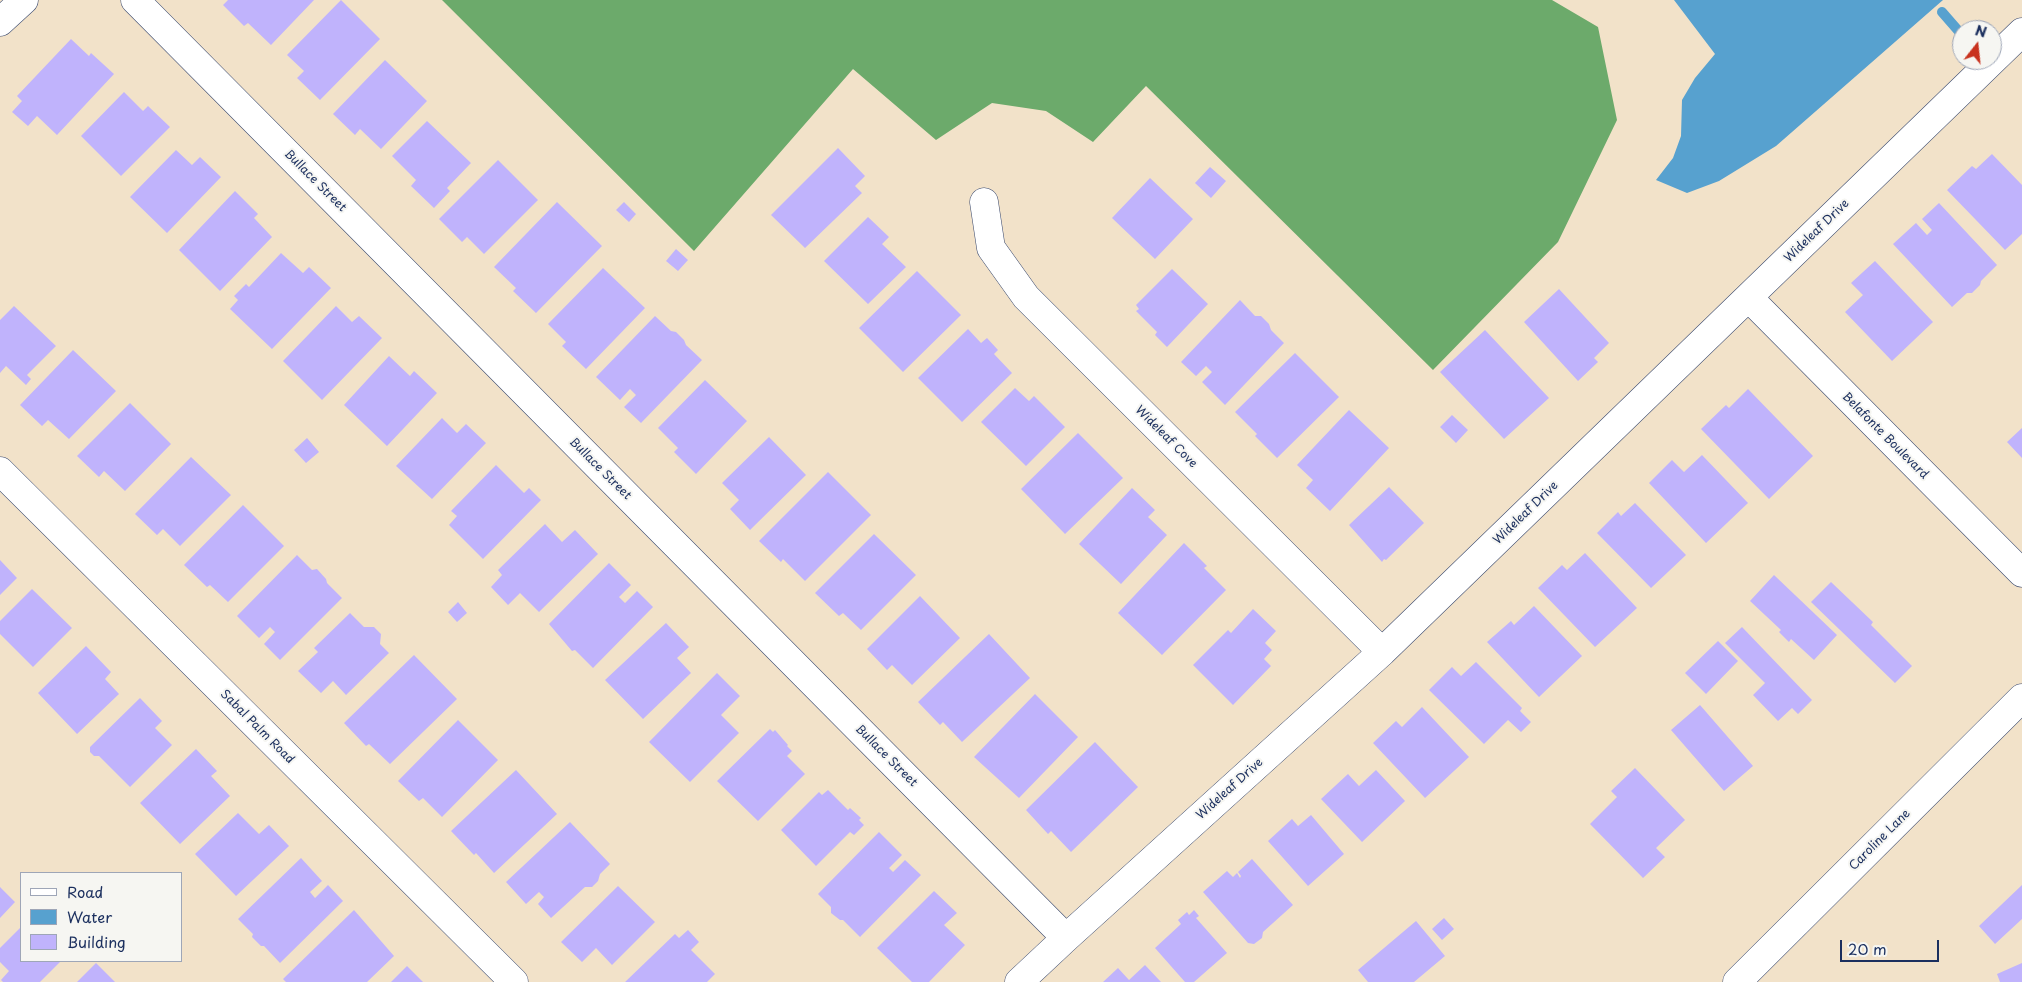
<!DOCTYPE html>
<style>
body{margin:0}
#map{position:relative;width:2022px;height:982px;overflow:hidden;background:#f2e2c9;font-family:"Playpen Sans",sans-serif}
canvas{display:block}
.legend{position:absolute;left:20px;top:872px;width:162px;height:90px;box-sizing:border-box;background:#f6f6f2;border:1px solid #9ea6b7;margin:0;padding:6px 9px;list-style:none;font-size:15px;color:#1b2f5e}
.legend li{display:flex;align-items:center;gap:10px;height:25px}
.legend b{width:25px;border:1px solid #9ea6b7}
.north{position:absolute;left:1952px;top:20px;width:50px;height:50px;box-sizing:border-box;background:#f6f6f2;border:1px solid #9ea6b7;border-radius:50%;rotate:16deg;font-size:14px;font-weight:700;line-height:20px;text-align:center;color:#1b2f5e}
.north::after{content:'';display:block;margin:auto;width:18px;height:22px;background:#c8321e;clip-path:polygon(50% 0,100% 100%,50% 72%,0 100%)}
.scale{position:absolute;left:1840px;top:940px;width:99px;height:22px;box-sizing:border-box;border:2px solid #1b2f5e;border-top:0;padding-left:6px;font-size:15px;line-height:18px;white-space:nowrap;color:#1b2f5e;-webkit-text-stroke:4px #f6f6f2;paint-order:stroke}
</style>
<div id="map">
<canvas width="2022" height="982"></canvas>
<ul class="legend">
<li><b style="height:6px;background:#fff"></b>Road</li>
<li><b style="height:14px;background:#57a1cf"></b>Water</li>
<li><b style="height:14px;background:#c0b3fc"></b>Building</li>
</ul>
<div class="north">N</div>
<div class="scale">20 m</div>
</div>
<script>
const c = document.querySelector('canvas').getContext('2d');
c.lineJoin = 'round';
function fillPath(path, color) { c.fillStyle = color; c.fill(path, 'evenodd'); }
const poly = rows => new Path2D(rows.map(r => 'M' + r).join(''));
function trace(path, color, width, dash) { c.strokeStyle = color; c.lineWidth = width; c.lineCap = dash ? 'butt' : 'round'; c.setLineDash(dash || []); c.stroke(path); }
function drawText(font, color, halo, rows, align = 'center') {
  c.font = font + ' "Playpen Sans",sans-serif'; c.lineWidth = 4; c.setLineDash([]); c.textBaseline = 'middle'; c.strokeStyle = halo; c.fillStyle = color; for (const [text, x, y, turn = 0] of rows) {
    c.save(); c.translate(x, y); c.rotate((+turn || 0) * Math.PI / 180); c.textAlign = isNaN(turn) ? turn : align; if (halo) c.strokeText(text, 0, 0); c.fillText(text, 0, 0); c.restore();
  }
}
const forest = poly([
 [442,0,1552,0,1598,27,1617,120,1558,242,1433,370,1146,86,1093,142,1046,111,992,103,936,140,853,69,694,251]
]);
const water = poly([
 [1674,0,1943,0,1776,146,1719,181,1687,193,1656,180,1673,158,1681,136,1682,100,1695,78,1715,54]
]);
const stream = poly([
 [1942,12,1962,35]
]);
const building = poly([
 [228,0,314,0,271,45,248,23,244,26,223,5],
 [341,0,380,39,320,100,297,78,304,71,287,55],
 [71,39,89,56,91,53,114,74,57,135,37,116,28,126,12,112,22,101,17,96],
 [385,60,427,101,381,149,360,129,355,135,333,114],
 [124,92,143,111,148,106,170,127,121,176,81,136],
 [427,121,471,163,447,188,450,191,434,208,411,186,416,180,392,156],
 [838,148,865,176,855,186,862,193,805,248,771,215],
 [176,150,192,165,200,157,221,177,167,233,130,197],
 [1992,154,2022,185,2022,234,2005,250,1947,190,1972,166,1976,169],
 [498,160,538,200,484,254,467,237,462,242,439,219],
 [1210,167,1226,181,1211,198,1195,183],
 [1150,178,1193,219,1155,259,1112,218],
 [235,191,258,214,254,218,272,237,220,291,179,250],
 [557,202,602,246,536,313,513,291,516,288,494,267],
 [624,202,636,214,629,222,616,210],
 [1939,203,1997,265,1981,281,1980,285,1972,293,1967,293,1952,307,1893,244,1916,223,1927,235,1932,230,1922,219],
 [868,217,889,237,882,244,906,267,868,304,824,261],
 [676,249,688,260,678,271,666,261],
 [281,253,303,273,309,267,331,288,272,349,230,309,238,300,234,296,246,284,249,287],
 [1875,261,1933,322,1892,361,1845,312,1863,295,1851,283],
 [603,268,645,308,586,369,562,346,566,342,548,324],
 [1172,269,1208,304,1167,347,1155,335,1157,332,1136,311,1139,309,1136,305],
 [917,271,961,315,903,372,859,328],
 [1559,289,1609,343,1594,358,1598,362,1578,381,1524,322],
 [1240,300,1255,316,1261,316,1269,324,1271,330,1284,343,1225,405,1202,382,1212,372,1206,366,1196,376,1181,362],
 [14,306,56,346,27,375,31,379,26,385,6,366,0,373,0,320],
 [336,306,352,322,359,316,382,338,322,400,283,361],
 [655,316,671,331,676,332,684,340,686,345,702,360,641,423,624,407,636,395,630,389,620,400,596,377],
 [968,329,981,343,987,338,998,350,994,354,1012,373,962,422,918,378],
 [1485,330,1549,398,1504,439,1440,372],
 [73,350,116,391,69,439,48,420,42,426,20,405],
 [1295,353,1339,397,1277,458,1255,436,1257,434,1235,412],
 [389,356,410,376,414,371,437,393,387,446,344,405],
 [705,380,747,421,696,474,674,452,678,448,658,428],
 [1015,388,1029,401,1034,396,1065,427,1026,466,981,422],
 [1748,389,1813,456,1769,499,1701,429,1726,405,1729,408],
 [130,403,171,444,125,491,104,471,99,477,77,456],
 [1349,410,1389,448,1330,511,1306,488,1313,480,1297,465],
 [1452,415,1468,430,1456,443,1440,427],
 [442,418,457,433,466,424,486,443,432,499,396,466],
 [2022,428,2022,458,2007,442],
 [1078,433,1123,478,1065,534,1021,489],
 [769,437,806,475,750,530,730,509,739,500,722,483],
 [307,438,319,452,306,463,294,450],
 [1702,455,1748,503,1706,543,1649,483,1672,460,1684,472],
 [191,457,231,495,180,546,163,529,157,535,135,514],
 [496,465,524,493,529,488,541,500,483,559,449,525,457,516,451,511],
 [828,472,871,515,805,581,783,559,781,562,759,541],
 [1389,487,1424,523,1386,560,1384,559,1382,562,1349,525],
 [1132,488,1155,510,1148,517,1167,535,1121,584,1079,544],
 [1635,503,1686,555,1651,588,1597,533,1618,512,1621,516],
 [243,505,284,546,228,602,210,585,207,587,184,565],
 [545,524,562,542,575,530,598,554,539,612,520,593,508,605,491,587,502,575,498,570],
 [874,534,916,575,861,630,843,613,839,616,815,593],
 [1184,543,1207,566,1204,568,1226,590,1162,655,1118,613],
 [1585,553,1637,608,1595,647,1538,588,1562,565,1567,570],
 [297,555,312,570,317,569,326,579,327,583,342,598,280,660,264,644,275,632,270,627,259,638,237,616],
 [0,560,17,578,0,595],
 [609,563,631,585,619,597,625,603,637,591,653,607,593,668,575,650,572,651,549,624],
 [1774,575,1837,635,1814,660,1791,639,1789,642,1779,632,1781,630,1750,601],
 [1831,582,1873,622,1871,625,1912,666,1895,683,1811,602],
 [32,589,72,628,33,667,0,634,0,621],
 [920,596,960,638,912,685,892,665,887,670,867,649],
 [458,602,467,613,457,622,448,612],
 [1534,606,1582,656,1539,697,1487,642,1511,621,1514,625],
 [1253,609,1276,631,1265,643,1272,650,1264,659,1271,666,1233,705,1193,665,1228,630,1231,633],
 [350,613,364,627,374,627,381,634,380,644,389,653,346,695,333,681,321,693,298,671,318,652,314,648],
 [666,623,689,647,677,658,691,673,643,719,605,680],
 [1742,627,1812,700,1798,714,1792,708,1778,721,1753,695,1765,683,1725,643],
 [989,634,1030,678,962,742,943,722,940,725,918,702],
 [1718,641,1738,661,1706,694,1685,673],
 [86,646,111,672,105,679,119,694,77,734,38,693],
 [414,655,457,699,390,764,369,744,366,746,344,723],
 [1476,662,1522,708,1520,711,1531,722,1521,732,1508,720,1484,744,1429,690,1452,667,1461,676],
 [717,673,740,696,721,715,739,733,690,782,649,742],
 [1035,694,1078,737,1019,798,974,757],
 [140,698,162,721,155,728,172,745,130,787,99,756,94,756,90,752,90,747],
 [1700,705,1753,766,1724,791,1671,730],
 [1422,707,1469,757,1425,798,1373,743,1396,721,1402,727],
 [458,720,498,760,442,817,423,798,419,801,398,781],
 [770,729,773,732,775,730,788,745,787,746,792,751,787,756,805,774,758,821,717,781],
 [1095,742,1138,787,1071,852,1051,831,1048,834,1026,810],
 [196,749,217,771,211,776,230,796,180,844,140,803],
 [1635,768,1685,820,1656,848,1665,857,1643,878,1590,824,1617,797,1611,791],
 [516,770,557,814,494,873,476,853,474,855,451,831],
 [1376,770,1405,801,1362,842,1321,799,1348,774,1359,786],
 [828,790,848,810,850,808,861,818,859,820,864,825,854,835,850,832,816,866,781,830,819,792,822,795],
 [238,813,259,834,269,825,289,846,236,896,195,854],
 [1311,815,1344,854,1308,886,1268,841,1292,819,1298,826],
 [570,822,610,864,600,874,598,881,592,887,585,887,551,918,538,904,544,897,539,892,526,904,506,882],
 [879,832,902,855,889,868,893,872,905,860,921,875,860,937,843,920,840,920,831,913,831,907,818,894],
 [301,858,322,881,310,892,315,898,328,885,343,901,280,963,264,946,261,946,252,937,253,934,238,919],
 [1252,859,1293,905,1263,932,1262,938,1254,944,1248,943,1203,892,1227,871,1233,877,1237,873,1240,878,1241,876,1238,872],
 [2022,885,2022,919,1995,944,1979,926],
 [618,886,655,922,612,965,596,948,582,962,561,942],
 [0,887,15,902,0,918],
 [934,891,957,913,944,925,965,945,929,982,912,982,877,948],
 [354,910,394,956,367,982,286,982,283,979],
 [1194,910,1199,916,1196,918,1227,953,1194,982,1185,982,1155,948,1181,924,1178,920,1187,912,1189,915],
 [1444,918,1454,929,1442,940,1432,929],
 [1416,921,1445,956,1414,982,1368,982,1358,970],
 [21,927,21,961,61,961,40,982,3,982,1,980,9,971,0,962,0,948],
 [688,930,699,942,691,950,715,974,707,982,625,982,675,934,679,938],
 [96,963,115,982,77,982],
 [2022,963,2022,982,2000,982,1997,974],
 [1145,965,1161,982,1103,982,1118,968,1129,980],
 [407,966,423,982,391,982]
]);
const minor = poly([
 [135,0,1066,938],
 [0,22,24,0],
 [984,202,991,248,1026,297,1382,652],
 [1749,298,2022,573],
 [0,471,514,982],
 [1019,982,1066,938,1382,652,2022,32],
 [1737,982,2022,698]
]);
const streetNames = [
 ["Bullace Street",315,181,45],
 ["Wideleaf Drive",1817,231,-44],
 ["Belafonte Boulevard",1885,436,45],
 ["Wideleaf Cove",1166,437,45],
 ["Bullace Street",600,469,45],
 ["Wideleaf Drive",1526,513,-44],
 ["Sabal Palm Road",257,727,45],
 ["Bullace Street",886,756,45],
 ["Wideleaf Drive",1230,789,-42],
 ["Caroline Lane",1880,840,-45]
];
fillPath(forest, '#6caa6b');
fillPath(water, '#57a1cf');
trace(stream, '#57a1cf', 10);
fillPath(building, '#c0b3fc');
trace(minor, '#3b4a6e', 29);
trace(minor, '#fff', 28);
drawText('12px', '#1b2f5e', '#f6f6f2', streetNames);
</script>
